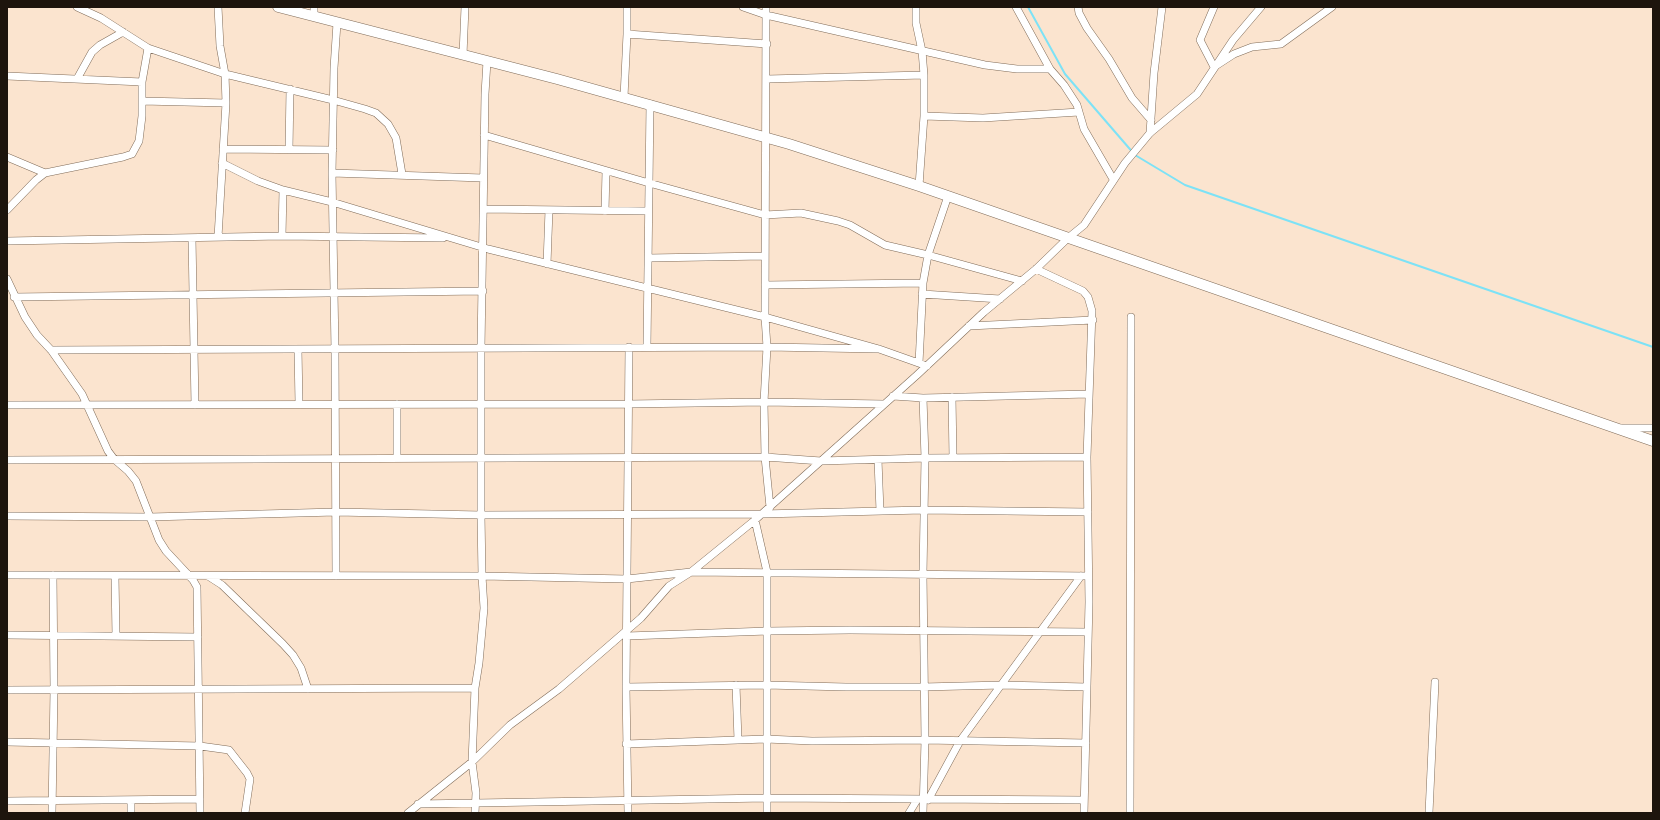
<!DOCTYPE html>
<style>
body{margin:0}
#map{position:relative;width:1660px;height:820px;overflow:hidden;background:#fbe4cf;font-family:Mulish,sans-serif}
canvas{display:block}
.frame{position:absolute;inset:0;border:8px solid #1d150d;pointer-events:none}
</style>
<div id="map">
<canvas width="1660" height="820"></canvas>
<div class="frame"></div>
</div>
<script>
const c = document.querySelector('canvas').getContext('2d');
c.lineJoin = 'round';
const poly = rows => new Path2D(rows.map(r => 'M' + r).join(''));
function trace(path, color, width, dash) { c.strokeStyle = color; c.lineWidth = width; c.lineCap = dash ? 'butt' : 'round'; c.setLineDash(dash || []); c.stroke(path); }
const stream = poly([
 [1028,7,1065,74,1135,155,1185,185,1653,347]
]);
const minor = poly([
 [77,7,101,18,148,48,225,74,333,100,365,109,376,113,388,124,396,138,402,174],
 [218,7,220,46,225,74,226,103,218,237],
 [743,7,766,15,985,65,1017,69,1050,69],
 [766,7,765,317,767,347,764,402,765,457,770,507],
 [916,7,916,23,922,51,924,75,924,116,919,186],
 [1016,7,1050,69,1064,85,1077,105,1084,129,1113,179],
 [1078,7,1079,13,1087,28,1109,59,1132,98,1151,120],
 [1214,7,1200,40,1214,67,1234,54,1252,47,1281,44,1332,7],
 [314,16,314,7],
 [627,34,767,44],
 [463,55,465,7],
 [7,76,142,82],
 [77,79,92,52,100,45,123,32],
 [767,79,924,75],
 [624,97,627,34,627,7],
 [142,101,226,103],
 [924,116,983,118,1079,112],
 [1150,133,1154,73,1162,7],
 [484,135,649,183,765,215,801,213,838,221,850,225,885,245,928,255,1022,281],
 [223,149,333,150],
 [289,150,290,89],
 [7,157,45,173],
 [222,163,258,181,283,190,332,202,488,249,765,317,879,349,927,366],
 [332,173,483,178],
 [484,209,648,211],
 [7,210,36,180,45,173,123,157,132,154,139,141,142,116,142,82,148,48],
 [605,211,606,171],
 [282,236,283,190],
 [192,238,195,405],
 [7,241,282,236,443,238],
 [648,258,765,256],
 [547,264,549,210],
 [1036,269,1083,291,1088,297,1092,311,1087,457,1089,602,1084,813],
 [7,279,25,317,37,335,51,350,82,394,108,451,114,459,128,471,136,481,159,540,166,551,193,580,197,587,200,813],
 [765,285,923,283],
 [922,294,1000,299],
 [14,297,483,291],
 [969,326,1093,320],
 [647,347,650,104],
 [298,349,299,404],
 [51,350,767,347,879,349],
 [919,363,923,283,928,255,948,196],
 [893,396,923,398,1089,394],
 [952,397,953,458],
 [7,405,628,404,764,402,884,404],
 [1622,428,1653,428],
 [397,458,397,404],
 [7,460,765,457,821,461,925,458,1087,457],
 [878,460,880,511],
 [7,516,150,517,336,512,481,515,762,514,923,510,1088,512],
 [755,520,767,572,767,813],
 [7,575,482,576,627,579,691,572,1088,576],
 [115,576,116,636],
 [208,576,222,585,283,644,293,655,301,668,308,689],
 [336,576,335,350,332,173,334,68,337,23],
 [7,635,198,637],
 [627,636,768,631,850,630,1088,632],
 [736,685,738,740],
 [626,687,766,685,846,687,923,687,1002,685,1087,687],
 [7,690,475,688],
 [7,742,200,746,229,750,247,773,250,779,245,813],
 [626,744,766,739,812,741,925,740,1086,743],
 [131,800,131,813],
 [928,800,960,741,1081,576],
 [7,801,200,799],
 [418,804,767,798,1084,800],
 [52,813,54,690,53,575],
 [408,813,472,762,510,725,559,689,641,618,669,586,691,572,755,520,917,375,984,312,1036,269,1068,238,1084,225,1125,163,1150,133,1197,94,1233,40,1261,7],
 [475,813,476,793,472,762,475,688,479,663,484,608,482,576,481,515,481,348,485,94,487,61],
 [628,813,626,687,629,347],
 [909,813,917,800],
 [923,813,925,740,923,574,925,458,923,398],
 [1130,813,1131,317],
 [1429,813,1435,682]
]);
const highway = poly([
 [278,7,557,79,789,144,919,186,1653,441]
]);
trace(stream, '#7de2f6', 2);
trace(minor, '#806c59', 8);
trace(highway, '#806c59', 11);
trace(minor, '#fff', 7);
trace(highway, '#fff', 10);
</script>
